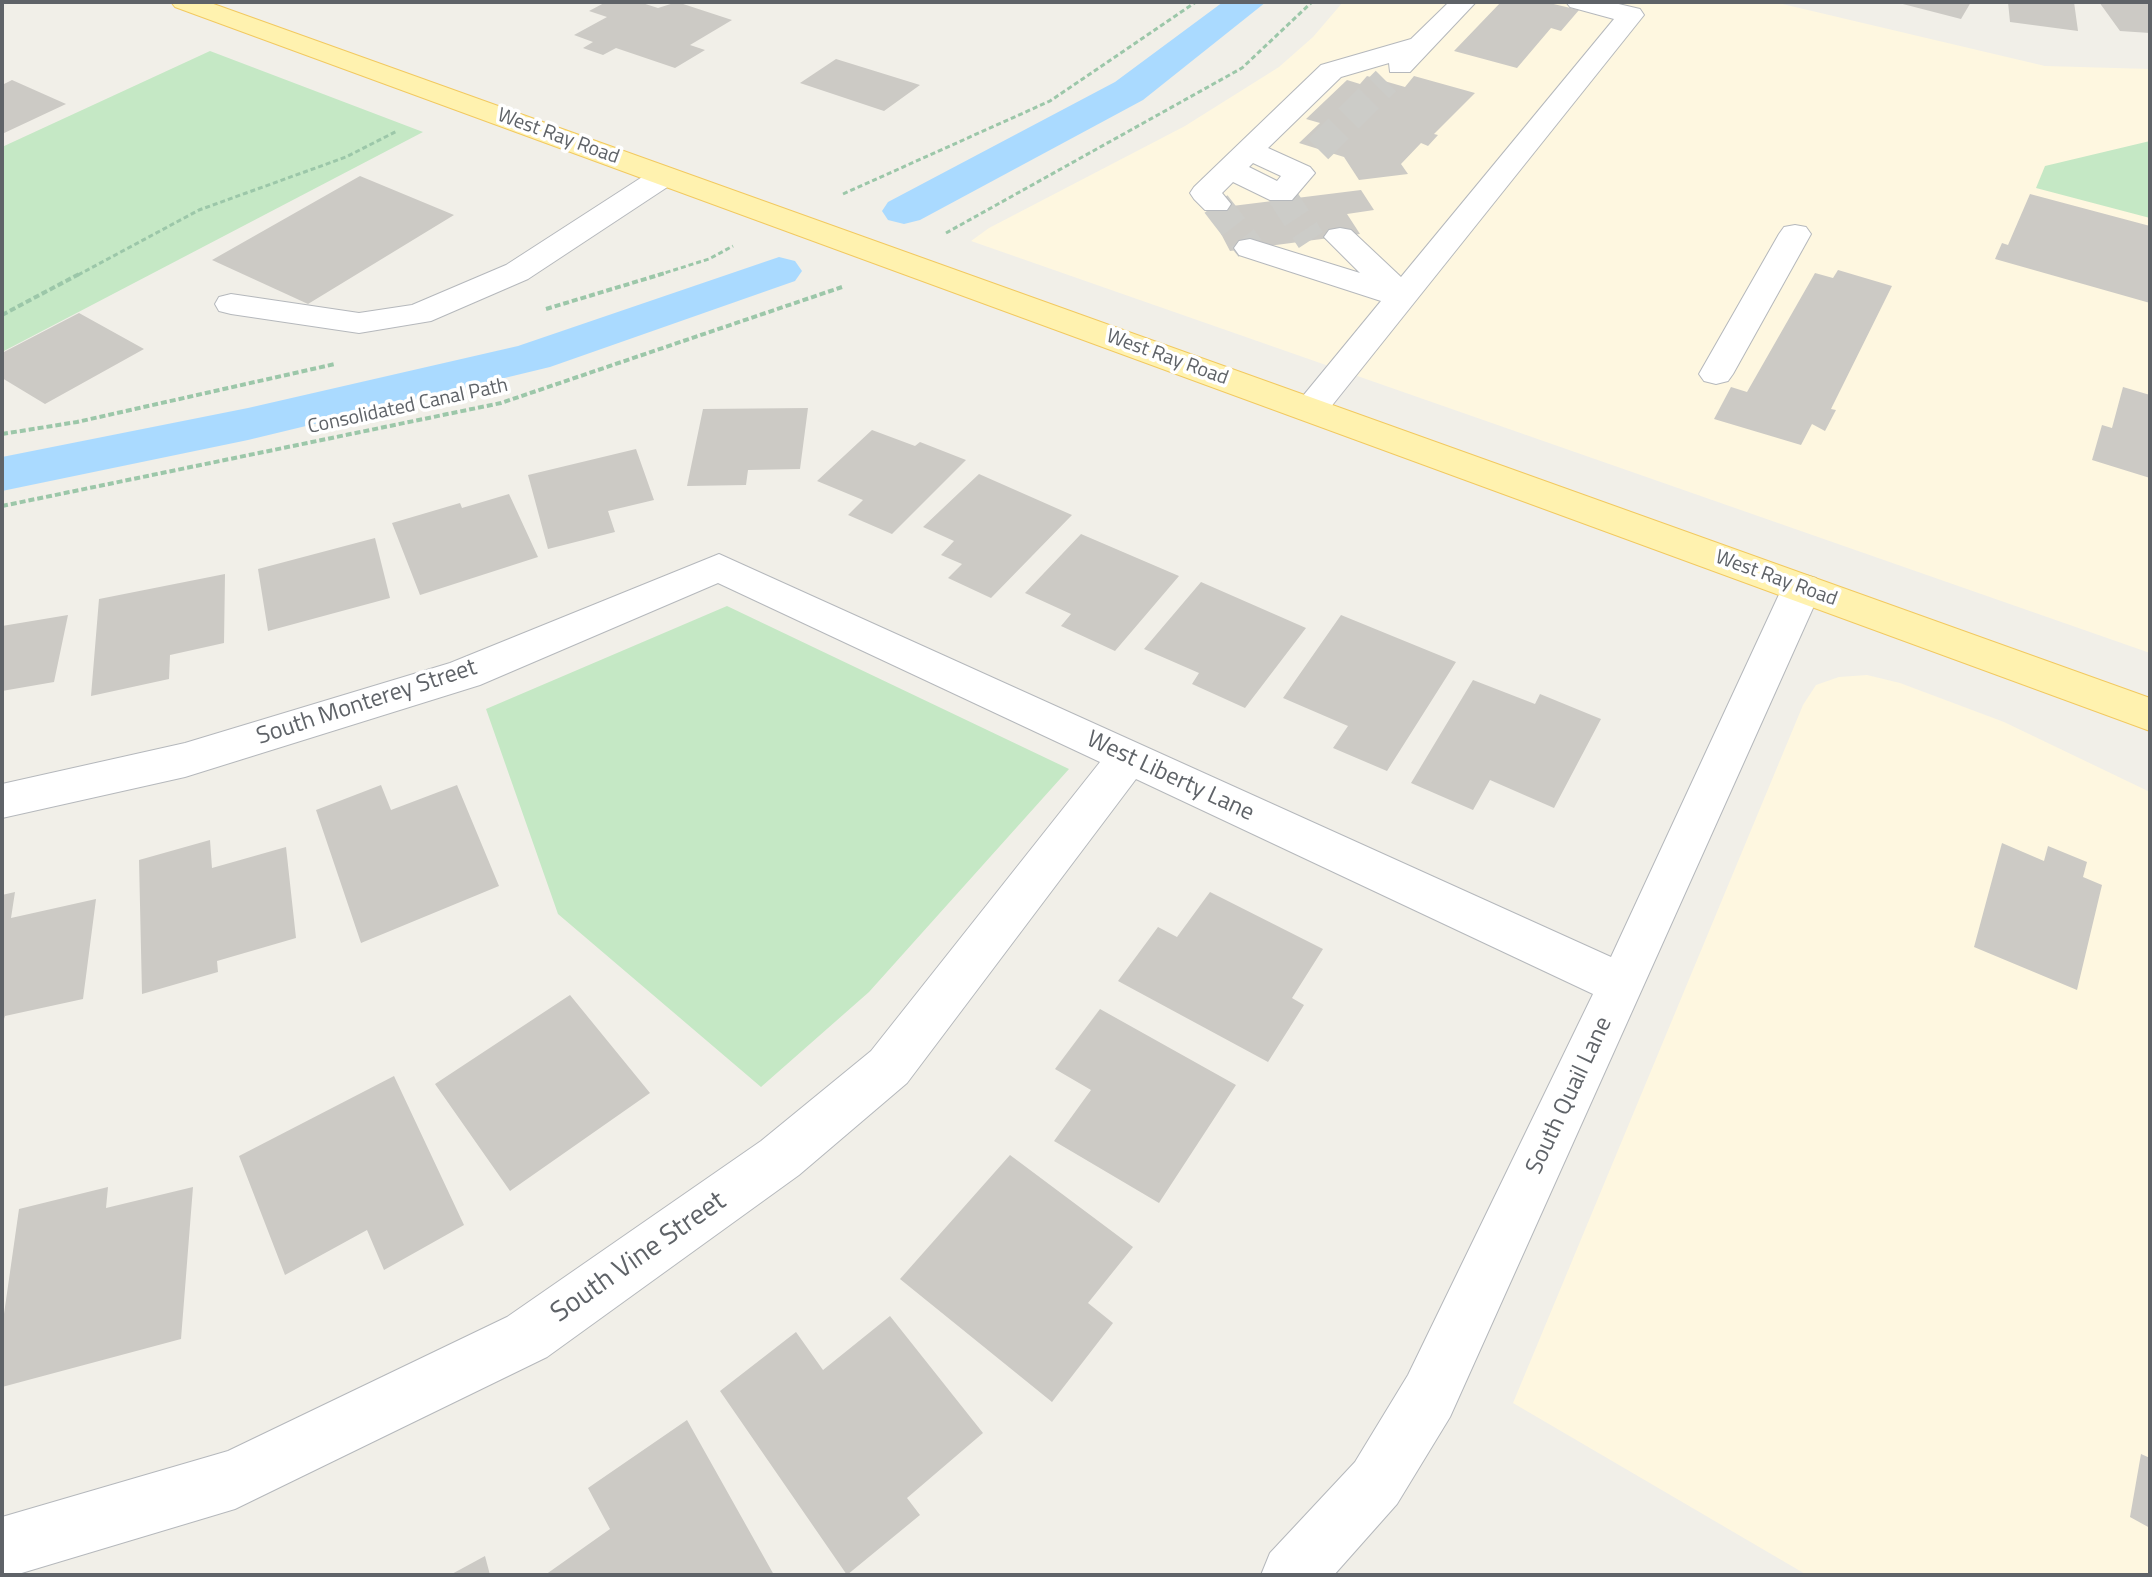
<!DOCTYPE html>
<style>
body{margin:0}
#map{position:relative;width:2152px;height:1577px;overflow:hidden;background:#f1efe8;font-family:"Titillium Web",sans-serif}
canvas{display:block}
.frame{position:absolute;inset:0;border:4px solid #5f6368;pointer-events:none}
</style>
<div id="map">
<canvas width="2152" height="1577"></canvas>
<div class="frame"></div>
</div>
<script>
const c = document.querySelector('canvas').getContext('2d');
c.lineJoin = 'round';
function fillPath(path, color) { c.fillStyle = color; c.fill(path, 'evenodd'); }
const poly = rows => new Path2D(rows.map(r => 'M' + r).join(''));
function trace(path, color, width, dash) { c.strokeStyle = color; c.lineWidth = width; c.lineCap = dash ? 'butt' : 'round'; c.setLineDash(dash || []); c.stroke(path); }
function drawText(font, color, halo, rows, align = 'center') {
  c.font = font + ' "Titillium Web",sans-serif'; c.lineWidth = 7; c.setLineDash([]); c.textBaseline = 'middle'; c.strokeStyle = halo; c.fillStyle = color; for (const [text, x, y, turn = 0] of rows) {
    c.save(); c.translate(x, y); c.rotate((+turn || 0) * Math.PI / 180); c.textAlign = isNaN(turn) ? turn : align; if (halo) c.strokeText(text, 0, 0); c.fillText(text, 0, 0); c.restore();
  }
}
const commercial = poly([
 [1343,2,1774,2,2045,66,2150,69,2150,653,971,241,989,228,1185,126,1279,67,1313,37],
 [1867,675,1900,683,2004,722,2150,792,2150,1575,1807,1575,1513,1403,1803,705,1816,685,1839,677]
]);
const green = poly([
 [210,51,423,132,2,352,2,147],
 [2150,141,2150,218,2036,188,2045,166],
 [727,606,1069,769,869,992,761,1087,558,914,486,709]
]);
const canal = poly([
 [1223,2,1266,2,1143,100,920,220,904,224,888,220,882,211,888,202,1115,82,1223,2],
 [779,257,795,261,802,271,795,281,550,367,248,440,2,491,2,457,248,408,518,346,779,257]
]);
const building = poly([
 [606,2,639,2,658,8,677,2,732,20,690,45,705,50,675,68,616,48,603,55,583,48,593,42,574,35,607,17,589,11],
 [1501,2,1545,2,1579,10,1561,31,1551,28,1517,68,1454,51],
 [1895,2,1971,2,1961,19],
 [2008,2,2074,2,2078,31,2010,22],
 [2099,2,2150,2,2150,33,2120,31],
 [836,59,920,85,884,111,800,83],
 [1367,76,1405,87,1414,76,1475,93,1434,134,1438,135,1428,146,1421,143,1401,164,1408,174,1359,180,1344,157,1299,143,1320,123,1306,119,1347,80,1360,84],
 [12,80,66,104,2,134,2,85],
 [360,176,454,215,308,304,212,260],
 [1361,190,1374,210,1347,214,1360,234,1230,251,1208,209],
 [2030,194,2150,226,2150,303,1995,259,2002,243,2008,245],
 [1838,270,1892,286,1831,409,1836,410,1825,431,1812,424,1801,445,1714,419,1731,387,1747,392,1815,273,1833,278],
 [79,313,144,349,45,404,2,378,2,353],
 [2123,387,2150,395,2150,478,2092,460,2102,425,2112,428],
 [808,408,800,469,748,470,746,485,687,486,703,409],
 [872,430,915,446,920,442,966,460,892,534,848,515,863,500,817,481],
 [636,449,654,500,608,511,615,532,548,549,528,475],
 [979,474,1072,515,991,598,948,578,962,564,941,555,954,541,923,527],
 [509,494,538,557,420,595,392,523,460,503,462,508],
 [1081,534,1179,576,1115,651,1061,626,1071,614,1025,593],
 [375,538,390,598,268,631,258,569],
 [225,574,224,643,170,655,169,679,91,696,99,599],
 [1201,582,1306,628,1245,708,1192,684,1199,673,1144,649],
 [68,615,54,682,2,691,2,626],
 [1341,615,1456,662,1387,771,1333,748,1348,726,1283,698],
 [1473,680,1535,704,1540,694,1601,719,1554,808,1490,780,1473,810,1411,783],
 [381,785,391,810,457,785,499,886,361,943,316,810],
 [210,840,212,868,286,847,296,938,217,961,218,972,142,994,139,860],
 [2002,843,2044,861,2048,846,2087,862,2083,877,2102,885,2077,990,1974,947],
 [15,892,11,918,96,899,83,999,5,1016,2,1025,2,895],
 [1210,892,1323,949,1292,998,1304,1005,1268,1062,1118,981,1158,927,1177,937],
 [570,995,650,1093,510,1191,435,1084],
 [1100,1009,1236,1085,1159,1203,1054,1141,1091,1090,1055,1069],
 [394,1076,464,1225,384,1270,367,1230,285,1275,239,1156],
 [1010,1155,1133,1247,1088,1303,1113,1323,1052,1402,900,1279],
 [108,1187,106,1208,193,1187,181,1339,2,1387,2,1328,19,1209],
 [890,1316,983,1433,907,1498,920,1515,847,1575,720,1391,796,1332,823,1370],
 [687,1420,774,1575,545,1575,610,1529,588,1488],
 [2141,1454,2150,1458,2150,1528,2130,1517],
 [485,1556,490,1575,450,1575]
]);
const minorTunnel = poly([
 [1318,149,1386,81],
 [1281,194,1311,240],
 [1216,204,1250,248]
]);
const pathFar1 = poly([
 [843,194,1050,101,1196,2],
 [946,233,1242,68,1312,2],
 [78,275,199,210,346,157,397,131],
 [658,275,709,259,733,246]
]);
const path = poly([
 [546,309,665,273],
 [2,315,81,273],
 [2,434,77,422,335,364],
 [2,506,501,403,842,287]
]);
const minor = poly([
 [1449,2,1476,2,1410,72,1390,72,1389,63,1341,77,1268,148,1310,167,1315,173,1292,200,1270,200,1233,182,1222,193,1231,204,1227,210,1205,210,1194,199,1190,193,1194,187,1321,65,1411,39,1449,2],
 [1253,163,1281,176,1277,181,1249,167,1253,163],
 [1566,2,1610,2,1640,9,1644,15,1322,418,1310,421,1298,418,1292,410,1298,402,1381,301,1239,255,1234,248,1239,241,1250,239,1360,273,1324,237,1329,230,1340,228,1351,230,1401,277,1614,19,1570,7,1566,2],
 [664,167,675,170,679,176,675,182,528,279,431,321,359,333,231,314,219,311,215,304,219,297,231,294,359,313,412,305,506,265,653,170,664,167],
 [1795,225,1806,227,1811,234,1733,374,1728,381,1716,384,1704,381,1699,374,1779,234,1784,227,1795,225],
 [719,554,1611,957,1782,588,1788,578,1802,574,1816,578,1822,588,1450,1417,1397,1504,1334,1575,1261,1575,1270,1553,1355,1462,1408,1375,1593,994,1136,779,907,1083,799,1175,547,1357,235,1509,15,1575,2,1575,2,1517,228,1451,507,1317,761,1141,871,1051,1100,762,718,583,480,685,185,777,2,818,2,784,185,743,450,663,719,554]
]);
const major = poly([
 [171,2,208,2,2150,698,2150,731,175,7,171,2]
]);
const farStreetnames = [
 ["West Ray Road",558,137,20],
 ["West Ray Road",1167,358,20],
 ["Consolidated Canal Path",408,407,-12],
 ["West Ray Road",1776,579,20]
];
const streetNames = [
 ["South Monterey Street",367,703,-18],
 ["West Liberty Lane",1170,777,25],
 ["South Quail Lane",1570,1096,-65]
];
const nearStreetnames = [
 ["South Vine Street",639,1258,-35]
];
fillPath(commercial, '#fef7e0');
fillPath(green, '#c5e8c5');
fillPath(canal, '#aadaff');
fillPath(building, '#cccac5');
trace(minorTunnel, '#ccccc8', 29, [29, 14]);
trace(minor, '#b5b8bc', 2);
trace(major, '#f2c960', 2);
trace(pathFar1, '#9cc7a9', 3, [5, 3]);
trace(path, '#9cc7a9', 4, [6, 3]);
fillPath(minor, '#fff');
fillPath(major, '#fff2af');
drawText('20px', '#5f6368', '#fff', farStreetnames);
drawText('24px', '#5f6368', '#fff', streetNames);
drawText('28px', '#5f6368', '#fff', nearStreetnames);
</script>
